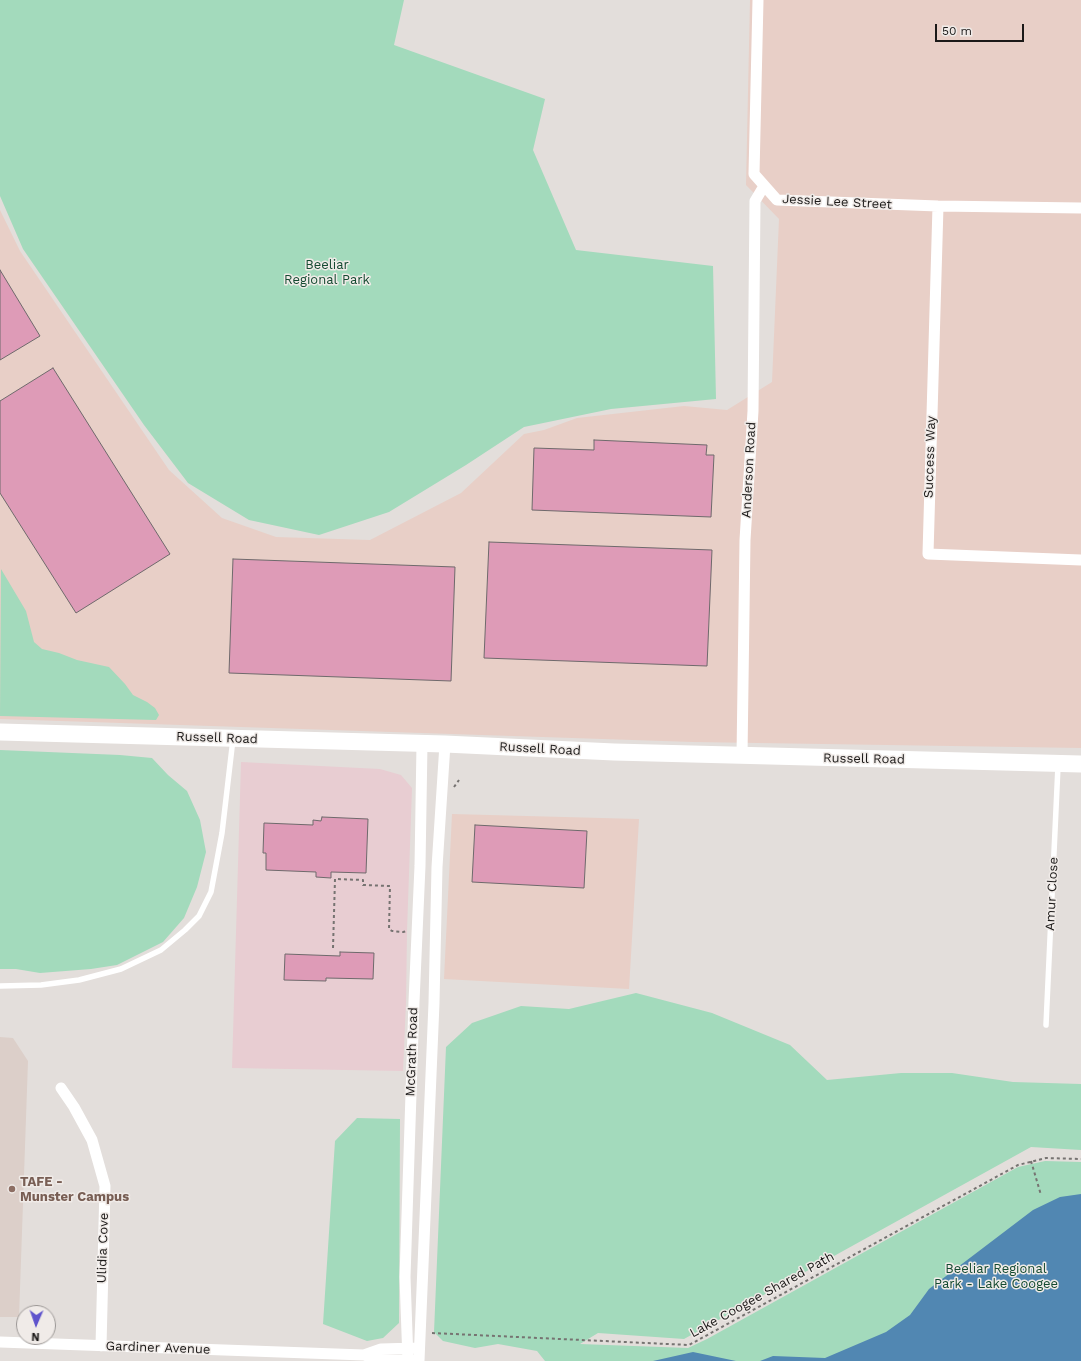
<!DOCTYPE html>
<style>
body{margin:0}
#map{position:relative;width:1081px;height:1361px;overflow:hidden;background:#e3dedb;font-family:"Work Sans",sans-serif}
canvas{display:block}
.north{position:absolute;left:16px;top:1305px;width:40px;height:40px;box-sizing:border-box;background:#f0ebe8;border:1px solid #9b9795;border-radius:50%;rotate:182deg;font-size:11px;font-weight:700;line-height:16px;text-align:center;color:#1b1918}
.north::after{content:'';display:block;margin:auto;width:14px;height:18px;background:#5f53cc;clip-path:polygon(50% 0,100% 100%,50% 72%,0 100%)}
.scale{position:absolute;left:935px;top:24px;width:89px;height:18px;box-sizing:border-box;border:2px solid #1b1918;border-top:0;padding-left:5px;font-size:12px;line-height:14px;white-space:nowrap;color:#1b1918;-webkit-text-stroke:3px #f0ebe8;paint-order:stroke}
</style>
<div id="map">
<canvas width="1081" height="1361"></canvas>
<div class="north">N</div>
<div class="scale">50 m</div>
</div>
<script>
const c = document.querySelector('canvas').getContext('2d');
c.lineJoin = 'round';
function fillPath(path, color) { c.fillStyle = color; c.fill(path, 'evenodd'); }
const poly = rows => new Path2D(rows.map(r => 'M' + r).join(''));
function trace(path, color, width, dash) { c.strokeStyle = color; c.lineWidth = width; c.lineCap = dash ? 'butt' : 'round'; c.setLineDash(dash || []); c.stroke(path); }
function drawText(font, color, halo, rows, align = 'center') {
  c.font = font + ' "Work Sans",sans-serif'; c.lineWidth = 3; c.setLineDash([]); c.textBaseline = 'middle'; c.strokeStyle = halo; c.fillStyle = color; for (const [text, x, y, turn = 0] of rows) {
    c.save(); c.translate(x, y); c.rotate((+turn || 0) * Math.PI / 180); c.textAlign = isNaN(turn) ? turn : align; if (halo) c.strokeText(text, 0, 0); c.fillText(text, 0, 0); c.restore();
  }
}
const commercial = poly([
 [241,762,380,769,401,775,412,788,407,931,406,1002,403,1071,232,1068]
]);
const industrial = poly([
 [750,0,1081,0,1081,748,693,742,0,719,0,210,20,251,169,470,222,518,276,537,370,540,461,493,524,434,544,430,577,418,684,406,727,410,772,382,779,219,746,185],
 [452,814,639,819,629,989,444,979]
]);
const built = poly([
 [0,1037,13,1038,28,1061,19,1317,0,1317]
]);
const green = poly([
 [0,0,404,0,394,45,545,99,533,150,576,250,713,266,716,399,611,409,524,427,466,465,389,512,319,535,249,520,188,483,144,425,23,249,0,196],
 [1,569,26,611,34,642,42,649,59,653,77,660,109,667,125,684,133,695,147,702,155,708,159,715,156,720,0,716],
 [0,750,120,755,152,758,168,775,187,791,200,820,206,852,197,887,184,918,163,942,117,965,91,969,40,973,16,969,0,969],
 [636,993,712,1013,790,1045,827,1080,901,1073,952,1073,1013,1082,1081,1084,1081,1150,1031,1147,684,1339,598,1333,580,1344,688,1348,707,1339,1018,1167,1045,1161,1081,1162,1081,1361,545,1361,537,1351,498,1344,475,1348,443,1341,434,1332,446,1047,472,1023,521,1006,569,1009],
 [357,1118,400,1119,399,1323,383,1338,367,1341,323,1324,335,1141]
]);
const water = poly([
 [1081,1194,1081,1361,760,1361,773,1356,825,1358,886,1332,910,1315,929,1289,1033,1210,1060,1197],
 [693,1352,736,1361,653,1361]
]);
const building = poly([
 [0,270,40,336,0,360,0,270],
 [53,368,170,554,76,613,0,493,0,401,53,368],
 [594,440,707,445,706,455,714,455,711,517,532,510,534,448,594,450,594,440],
 [489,542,712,550,707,666,484,658,489,542],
 [233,559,455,567,451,681,229,673,233,559],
 [322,817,368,819,366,873,331,872,331,878,316,877,316,872,266,870,266,853,263,853,264,823,313,825,313,820,321,821,322,817],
 [475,825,587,831,584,888,472,882,475,825],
 [340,952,374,953,373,979,326,978,326,981,284,980,285,954,340,956,340,952]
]);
const path = poly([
 [454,787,459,780],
 [333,948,335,879,363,880,363,885,390,886,389,929,392,931,403,932,407,931],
 [1031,1161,1041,1195],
 [432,1333,689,1345,1018,1165,1046,1158,1081,1159]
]);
const service = poly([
 [0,986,41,985,79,980,121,969,161,950,185,930,199,916,211,892,222,833,233,739],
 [1046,1025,1058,766]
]);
const minor = poly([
 [758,0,754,174,777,200,938,206,1081,208],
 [938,206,928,554,1081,560],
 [742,756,745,540,753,411,755,201,764,186],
 [61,1088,74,1107,92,1140,105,1186,101,1346],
 [0,1342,364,1355,380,1360,415,1360],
 [364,1355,381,1349,415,1348],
 [408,1361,405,1277,414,1002,420,866,422,744],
 [419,1361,434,1003,437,867,445,744]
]);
const primary = poly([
 [0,732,445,744,614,752,1081,764]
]);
const markers = [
 [12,1189,4,"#8d6e63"]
];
const streetNames = [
 ["Jessie Lee Street",837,202,3],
 ["Success Way",930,457,-88],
 ["Anderson Road",749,470,-87],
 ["Russell Road",217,738,2],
 ["Russell Road",540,749,3],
 ["Russell Road",864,759,1],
 ["Amur Close",1052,894,-87],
 ["McGrath Road",412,1052,-88],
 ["Ulidia Cove",103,1248,-88],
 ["Lake Coogee Shared Path",762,1295,-29],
 ["Gardiner Avenue",158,1348,2]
];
const parkNames = [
 ["Beeliar",327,265],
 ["Regional Park",327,280],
 ["Beeliar Regional",996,1269],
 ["Park - Lake Coogee",996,1284]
];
const educationNames = [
 ["TAFE -",20,1182],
 ["Munster Campus",20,1197]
];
fillPath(commercial, '#e8cdd2');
fillPath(industrial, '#e8cfc7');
fillPath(built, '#dccfc9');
fillPath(green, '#a3dabc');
fillPath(water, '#5187b2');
fillPath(building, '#de9bb7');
trace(building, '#6f6a6c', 1);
trace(path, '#767371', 2, [3, 3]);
trace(service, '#fff', 5.5);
trace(minor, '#fff', 11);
trace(primary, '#fff', 17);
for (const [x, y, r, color] of markers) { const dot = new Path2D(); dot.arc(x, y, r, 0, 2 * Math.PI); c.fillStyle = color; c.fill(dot); trace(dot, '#f0ebe8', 1.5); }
drawText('13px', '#1b1918', '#f0ebe8', streetNames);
drawText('13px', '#144a31', '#f0ebe8', parkNames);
drawText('bold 13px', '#785e54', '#f0ebe8', educationNames, 'left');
</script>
